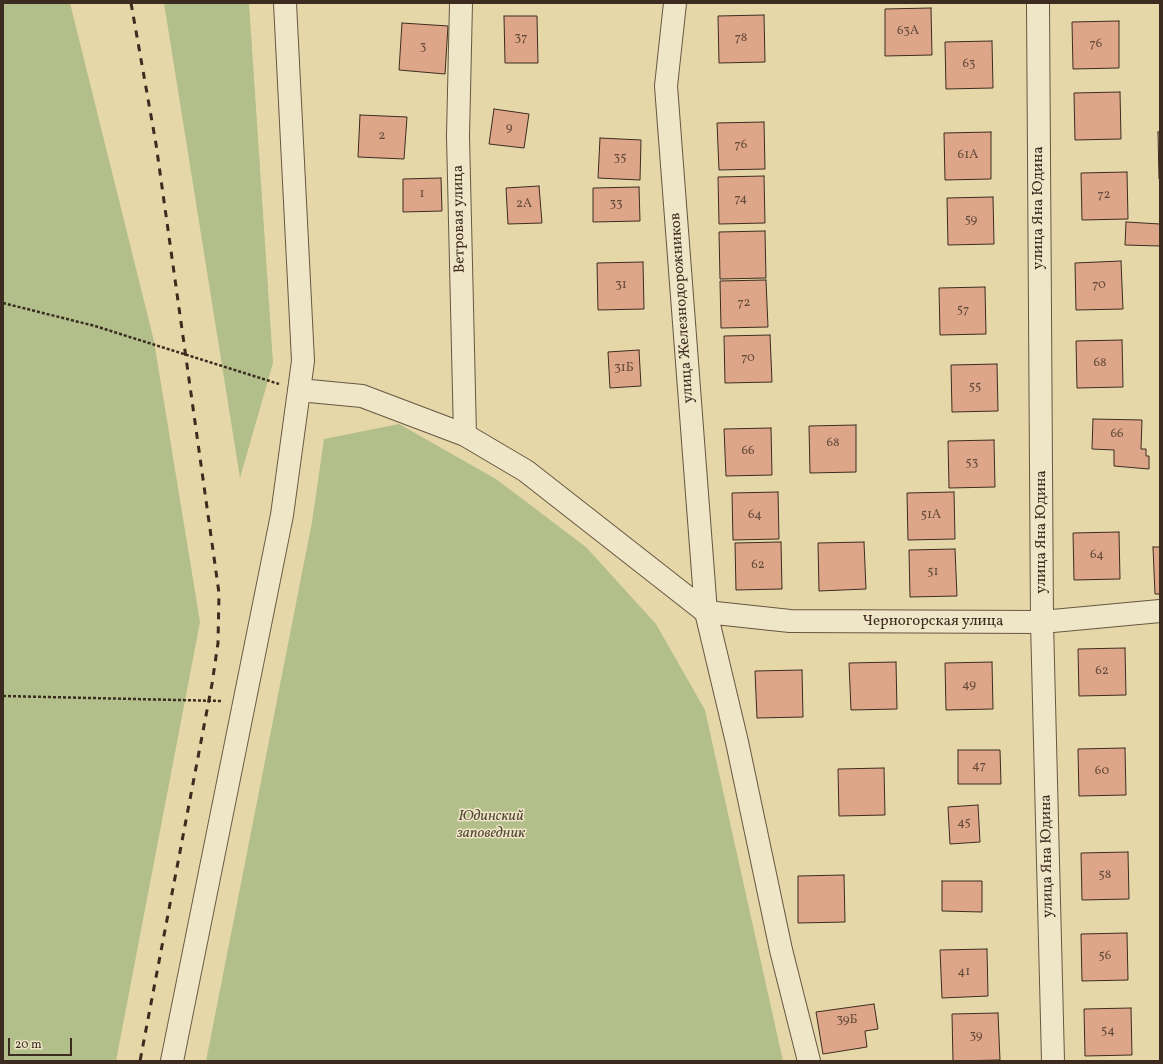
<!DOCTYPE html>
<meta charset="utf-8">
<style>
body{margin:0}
#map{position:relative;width:1163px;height:1064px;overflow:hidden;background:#e6d7a9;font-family:Vollkorn,serif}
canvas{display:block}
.frame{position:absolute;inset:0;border:4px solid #3c2c20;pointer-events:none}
.scale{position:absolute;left:8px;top:1038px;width:64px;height:18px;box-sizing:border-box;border:2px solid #3c2c20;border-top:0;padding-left:5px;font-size:12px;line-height:14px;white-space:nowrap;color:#3c2c20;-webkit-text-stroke:3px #efe5c7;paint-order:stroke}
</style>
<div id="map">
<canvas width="1163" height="1064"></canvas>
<div class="frame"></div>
<div class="scale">20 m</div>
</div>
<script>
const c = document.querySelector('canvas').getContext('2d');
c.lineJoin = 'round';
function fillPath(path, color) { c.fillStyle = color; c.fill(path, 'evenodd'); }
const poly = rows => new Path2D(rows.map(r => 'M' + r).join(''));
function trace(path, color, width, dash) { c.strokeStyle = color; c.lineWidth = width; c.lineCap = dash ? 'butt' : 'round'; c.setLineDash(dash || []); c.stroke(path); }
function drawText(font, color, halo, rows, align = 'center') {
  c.font = font + ' Vollkorn,serif'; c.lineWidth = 3; c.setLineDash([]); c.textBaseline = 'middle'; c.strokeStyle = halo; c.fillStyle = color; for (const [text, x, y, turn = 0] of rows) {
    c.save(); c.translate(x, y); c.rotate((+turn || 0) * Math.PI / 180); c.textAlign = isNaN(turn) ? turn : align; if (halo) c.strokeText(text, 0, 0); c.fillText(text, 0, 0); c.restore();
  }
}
const green = poly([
 [3,3,70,3,154,341,200,622,116,1061,3,1061],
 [164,3,249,3,273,363,240,478],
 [399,424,496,479,586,547,656,624,705,710,783,1061,206,1061,312,522,324,439]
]);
const building = poly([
 [931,8,932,55,885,56,885,9,931,8],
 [764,15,765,62,719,63,718,16,764,15],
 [504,16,537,16,538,63,505,63,504,16],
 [1119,21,1119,68,1073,69,1072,22,1119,21],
 [402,23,448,26,445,74,399,70,402,23],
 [992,41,993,88,946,89,945,42,992,41],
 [1120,92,1121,139,1075,140,1074,93,1120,92],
 [494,109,529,114,524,148,489,144,494,109],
 [360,115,407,117,404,159,358,157,360,115],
 [764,122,765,169,719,170,717,123,764,122],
 [991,132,991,179,945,180,944,133,991,132],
 [1158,132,1160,132,1160,179,1159,179,1158,132],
 [600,138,641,140,640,180,598,178,600,138],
 [1127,172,1128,219,1082,220,1081,173,1127,172],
 [764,176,765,223,719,224,718,177,764,176],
 [441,178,442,211,403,212,403,179,441,178],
 [539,186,542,223,508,224,506,188,539,186],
 [639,187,640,221,593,222,593,188,639,187],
 [993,197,994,244,948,245,947,198,993,197],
 [1126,222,1160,224,1160,246,1125,245,1126,222],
 [765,231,766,278,720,279,719,232,765,231],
 [1121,261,1123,309,1076,310,1075,263,1121,261],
 [643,262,644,309,598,310,597,263,643,262],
 [766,280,768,327,721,328,720,281,766,280],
 [985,287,986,334,940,335,939,288,985,287],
 [770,335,772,382,725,383,724,336,770,335],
 [1122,340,1123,387,1077,388,1076,341,1122,340],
 [639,350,641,386,610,388,608,352,639,350],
 [997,364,998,411,952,412,951,365,997,364],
 [1093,419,1142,420,1141,449,1146,449,1146,456,1149,456,1149,469,1114,466,1114,450,1092,449,1093,419],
 [856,425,856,472,810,473,809,426,856,425],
 [771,428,772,475,726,476,724,429,771,428],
 [994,440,995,487,949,488,948,441,994,440],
 [778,492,779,539,733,540,732,493,778,492],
 [954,492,955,539,908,540,907,493,954,492],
 [1119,532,1120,579,1074,580,1073,533,1119,532],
 [781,542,782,589,736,590,735,543,781,542],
 [864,542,866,589,819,591,818,543,864,542],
 [1153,547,1160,547,1160,594,1155,594,1153,547],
 [955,549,957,596,910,597,909,550,955,549],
 [1125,648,1126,695,1079,696,1078,649,1125,648],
 [896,662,897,709,851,710,849,663,896,662],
 [992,662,993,709,946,710,945,663,992,662],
 [802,670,803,717,757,718,755,671,802,670],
 [1125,748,1126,795,1079,796,1078,749,1125,748],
 [958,750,1000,750,1001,784,958,784,958,750],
 [884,768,885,815,839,816,838,769,884,768],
 [978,805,980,842,950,844,948,807,978,805],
 [1128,852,1129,899,1082,900,1081,853,1128,852],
 [844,875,845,922,798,923,798,876,844,875],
 [942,881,982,881,982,912,942,911,942,881],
 [1127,933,1128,980,1082,981,1081,934,1127,933],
 [987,949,988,996,942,998,940,950,987,949],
 [874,1004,878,1029,865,1031,867,1047,823,1054,816,1012,874,1004],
 [1131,1008,1132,1055,1085,1056,1084,1009,1131,1008],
 [998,1013,1000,1060,953,1061,952,1014,998,1013]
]);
const path = poly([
 [3,303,95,326,279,384],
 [3,696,222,701]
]);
const minor = poly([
 [461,3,458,136,465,435],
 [675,3,666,86,706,612,790,621,1042,622,1160,611],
 [1038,3,1042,622,1053,1061],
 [299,390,362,396,465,435,526,471,706,612,737,742,781,950,809,1061],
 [172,1061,282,515,303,361,285,3]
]);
const rail = poly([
 [131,3,156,144,219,593,218,643,212,684,140,1061]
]);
const numberNames = [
 ["63А",908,32],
 ["37",521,39],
 ["78",741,39],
 ["76",1096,45],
 ["3",423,48],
 ["63",969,65],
 ["9",509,129],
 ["2",382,137],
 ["76",741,146],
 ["61А",968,156],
 ["35",620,159],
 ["1",422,195],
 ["72",1104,196],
 ["74",741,200],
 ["2А",524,205],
 ["33",616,205],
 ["59",971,221],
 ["31",621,286],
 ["70",1099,286],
 ["72",744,304],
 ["57",963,311],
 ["70",748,359],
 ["68",1100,364],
 ["31Б",624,369],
 ["55",975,388],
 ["66",1117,435],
 ["68",833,444],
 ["66",748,452],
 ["53",972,464],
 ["64",755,516],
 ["51А",931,516],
 ["64",1097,556],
 ["62",758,566],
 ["51",933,573],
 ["62",1102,672],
 ["49",969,686],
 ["47",979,767],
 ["60",1102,772],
 ["45",964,824],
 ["58",1105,876],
 ["56",1105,957],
 ["41",964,973],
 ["39Б",847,1021],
 ["54",1108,1032],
 ["39",976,1037]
];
const streetNames = [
 ["улица Яна Юдина",1039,208,-90],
 ["Ветровая улица",460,219,-91],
 ["улица Железнодорожников",683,308,-94],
 ["улица Яна Юдина",1042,532,-90],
 ["Черногорская улица",933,622],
 ["улица Яна Юдина",1048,856,-91]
];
const parkNames = [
 ["Юдинский",491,817],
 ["заповедник",491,834]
];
fillPath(green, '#b3bf8a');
fillPath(building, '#dea688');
trace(building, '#3c2c20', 1);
trace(minor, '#665742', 24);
trace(path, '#3c2c20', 2.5, [3, 2]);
trace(minor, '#efe5c7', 22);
trace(rail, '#3c2c20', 3, [7, 7]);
drawText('13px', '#644a3a', null, numberNames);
drawText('15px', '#3c2c20', '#efe5c7', streetNames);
drawText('italic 15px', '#544935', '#efe5c7', parkNames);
</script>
